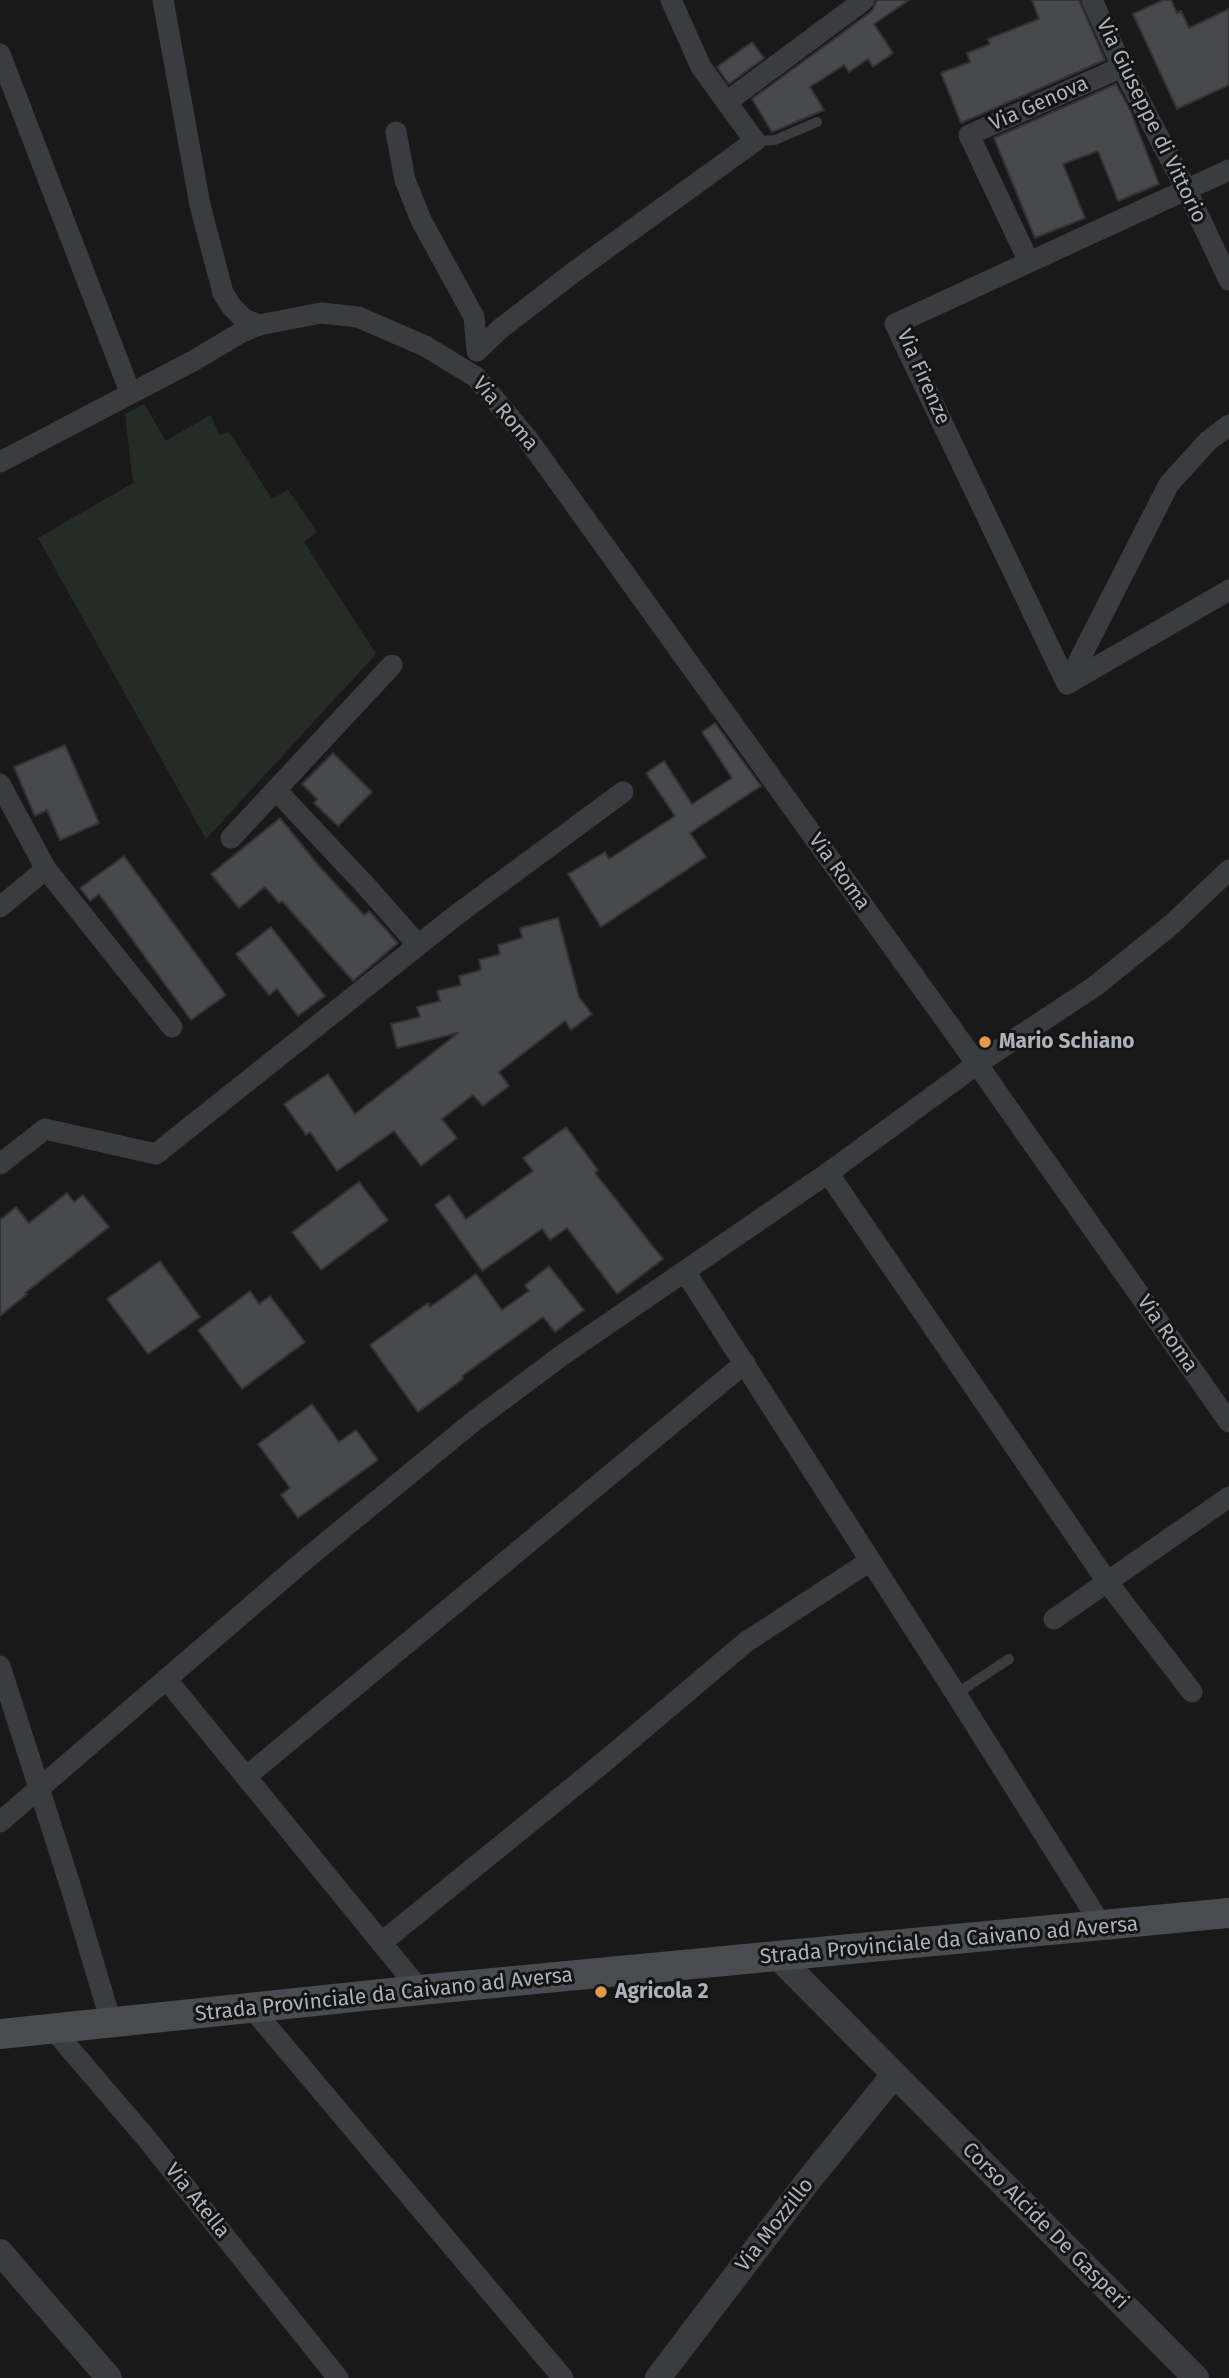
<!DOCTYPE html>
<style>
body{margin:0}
canvas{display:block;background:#19191a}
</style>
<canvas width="1229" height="2378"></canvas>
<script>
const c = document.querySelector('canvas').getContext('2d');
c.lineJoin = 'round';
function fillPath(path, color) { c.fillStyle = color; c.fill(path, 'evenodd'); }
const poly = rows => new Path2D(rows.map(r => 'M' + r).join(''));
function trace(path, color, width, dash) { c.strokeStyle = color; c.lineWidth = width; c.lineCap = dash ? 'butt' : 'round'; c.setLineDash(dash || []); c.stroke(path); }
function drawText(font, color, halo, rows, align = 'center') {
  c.font = font + ' "Fira Sans",sans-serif'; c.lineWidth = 6; c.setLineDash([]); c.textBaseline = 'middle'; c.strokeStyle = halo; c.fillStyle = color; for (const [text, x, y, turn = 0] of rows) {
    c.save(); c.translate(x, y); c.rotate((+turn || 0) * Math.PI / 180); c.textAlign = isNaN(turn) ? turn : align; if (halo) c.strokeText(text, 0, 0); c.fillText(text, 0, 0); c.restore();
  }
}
const green = poly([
 [144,404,166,441,210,415,220,435,229,432,272,499,288,490,317,532,304,542,376,654,206,839,38,538,133,483,125,414]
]);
const building = poly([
 [877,0,909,0,874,24,893,53,873,67,868,59,849,72,844,65,810,87,824,110,772,132,752,99,872,11,877,0],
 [1032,0,1079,0,1105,60,961,123,941,73,970,62,967,53,990,44,988,39,1039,19,1032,0],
 [1163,0,1171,0,1177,13,1181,11,1189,28,1229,9,1229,85,1177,109,1133,14,1163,0],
 [752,42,764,58,729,84,717,67,752,42],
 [1116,84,1130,110,1159,184,1118,201,1098,151,1063,164,1085,218,1035,238,994,138,1116,84],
 [715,723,761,786,690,833,706,857,601,927,568,874,605,852,609,859,675,816,646,773,664,761,692,804,732,778,702,732,715,723],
 [65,745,99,823,60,840,47,810,35,816,14,767,65,745],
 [333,753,372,792,338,826,314,803,317,799,302,784,333,753],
 [280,818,319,866,364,915,369,911,398,943,353,981,282,901,279,903,265,887,239,908,211,874,280,818],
 [124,856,226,995,191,1020,99,894,90,901,80,888,124,856],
 [558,918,579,997,592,1014,571,1030,565,1021,499,1072,509,1086,483,1106,473,1095,442,1119,457,1138,421,1166,394,1131,337,1171,310,1132,306,1135,284,1104,328,1074,355,1114,458,1033,397,1048,391,1024,420,1017,417,1007,440,1001,437,991,461,985,459,976,481,970,479,960,500,954,498,945,522,938,520,928,558,918],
 [271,927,325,996,298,1016,277,989,269,995,236,954,271,927],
 [566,1127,598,1170,595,1173,663,1259,617,1294,567,1228,550,1240,542,1229,482,1271,435,1205,449,1195,466,1219,533,1171,523,1158,566,1127],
 [359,1182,388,1220,321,1270,292,1232,359,1182],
 [67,1193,74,1202,83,1195,109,1227,25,1293,27,1294,0,1316,0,1220,16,1207,29,1223,67,1193],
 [160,1261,200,1317,148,1354,107,1299,160,1261],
 [549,1266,584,1310,555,1332,543,1317,462,1376,463,1379,418,1412,370,1345,428,1303,430,1307,476,1274,502,1310,529,1291,525,1285,549,1266],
 [250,1291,259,1304,270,1296,305,1342,242,1389,198,1330,250,1291],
 [312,1404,339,1442,356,1430,378,1460,298,1518,281,1495,290,1488,258,1444,312,1404]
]);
const service = poly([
 [755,141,775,140,817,122],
 [956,1694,1009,1659]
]);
const minor = poly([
 [163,0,200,205,223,293,232,307,244,319,259,325],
 [1092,0,1122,67,1186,189,1229,280],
 [0,54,130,392],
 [728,101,864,0],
 [396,132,405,180,421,220,474,317,477,351],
 [1229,170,895,324,1067,684,1229,590],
 [1029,262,969,135,1122,67],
 [477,351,500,329,574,272,755,141,701,67,671,0],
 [0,462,193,361,242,332,259,325,321,313,358,317,425,346,476,377,527,438,977,1064,1229,1422],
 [1067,684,1169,484,1208,441,1229,425],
 [0,784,46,869,172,1027],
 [276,790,367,887,418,945],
 [231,838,392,665],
 [0,907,46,869],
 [0,1164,45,1129,156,1154,455,916,623,792],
 [828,1173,1108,1583,1192,1692],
 [686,1273,956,1694,1102,1926],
 [1054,1619,1229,1497],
 [0,1666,72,1891,111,2022],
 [167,1680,420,1990],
 [247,1776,745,1363],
 [0,1822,306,1559,474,1421,561,1356,828,1173,977,1064,1094,987,1171,925,1229,870],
 [381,1943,604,1762,746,1642,870,1561],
 [251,2007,563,2378],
 [52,2028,147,2139,338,2378]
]);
const tertiary = poly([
 [778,1957,1196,2378],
 [0,2252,109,2378],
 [658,2378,808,2181,894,2075]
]);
const secondary = poly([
 [0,2034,420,1990,1229,1913]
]);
const markers = [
 [985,1042,7,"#e1994a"],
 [601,1992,7,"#e1994a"]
];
const streetNames = [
 ["Via Genova",1039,104,-24],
 ["Via Giuseppe di Vittorio",1151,121,64],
 ["Via Firenze",923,377,66],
 ["Via Roma",505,414,50],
 ["Via Roma",839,872,54],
 ["Via Roma",1167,1334,55],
 ["Strada Provinciale da Caivano ad Aversa",949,1941,-5],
 ["Strada Provinciale da Caivano ad Aversa",384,1995,-6],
 ["Via Atella",197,2201,51],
 ["Via Mozzillo",775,2225,-52],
 ["Corso Alcide De Gasperi",1045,2226,45]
];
const poiNames = [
 ["Mario Schiano",999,1042],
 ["Agricola 2",615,1992]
];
fillPath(green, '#252c25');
fillPath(building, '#48494d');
trace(building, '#333336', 2);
trace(service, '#3a3c3f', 10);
trace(minor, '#3a3c3f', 21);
trace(tertiary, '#3a3c3f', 26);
trace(secondary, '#484b4f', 30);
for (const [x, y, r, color] of markers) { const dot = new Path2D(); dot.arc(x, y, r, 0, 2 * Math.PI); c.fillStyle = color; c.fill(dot); trace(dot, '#141415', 2.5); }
drawText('21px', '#acb2b9', '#141415', streetNames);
drawText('bold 21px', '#acb2b9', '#141415', poiNames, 'left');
</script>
